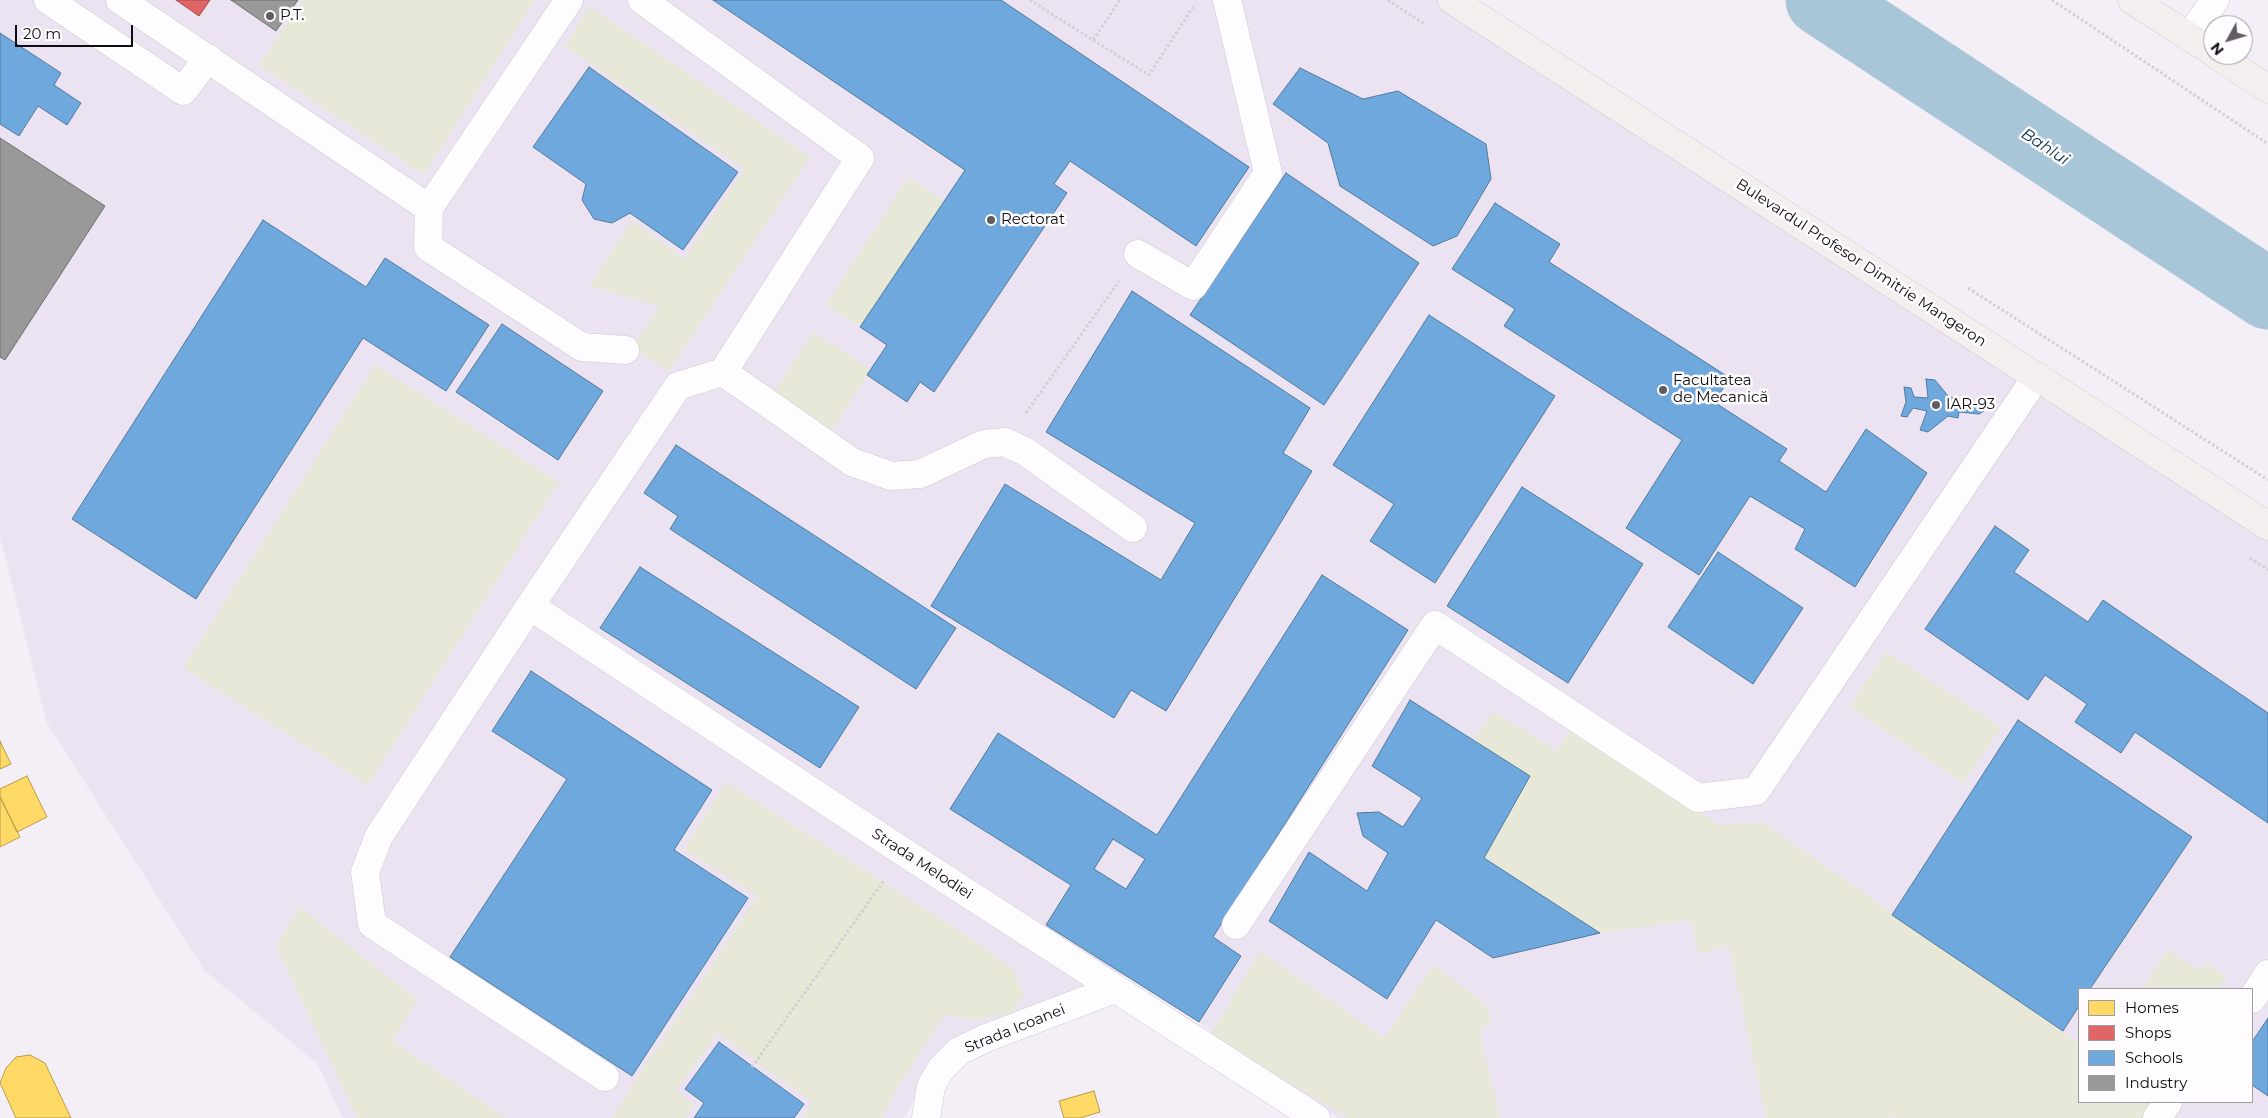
<!DOCTYPE html>
<meta charset="utf-8">
<style>
body{margin:0}
#map{position:relative;width:2268px;height:1118px;overflow:hidden;background:#f4eef6;font-family:Montserrat,sans-serif}
canvas{display:block}
.legend{position:absolute;left:2078px;top:988px;width:175px;height:115px;box-sizing:border-box;background:#fefcff;border:1px solid #9f9ca0;margin:0;padding:6px 9px;list-style:none;font-size:15px;color:#100d11}
.legend li{display:flex;align-items:center;gap:10px;height:25px}
.legend b{width:25px;border:1px solid #9f9ca0}
.north{position:absolute;left:2203px;top:15px;width:50px;height:50px;box-sizing:border-box;background:#fefcff;border:1px solid #9f9ca0;border-radius:50%;rotate:231deg;font-size:14px;font-weight:700;line-height:20px;text-align:center;color:#100d11}
.north::after{content:'';display:block;margin:auto;width:18px;height:22px;background:#605c61;clip-path:polygon(50% 0,100% 100%,50% 72%,0 100%)}
.scale{position:absolute;left:15px;top:25px;width:118px;height:22px;box-sizing:border-box;border:2px solid #100d11;border-top:0;padding-left:6px;font-size:15px;line-height:18px;white-space:nowrap;color:#100d11;-webkit-text-stroke:4px #fefcff;paint-order:stroke}
</style>
<div id="map">
<canvas width="2268" height="1118"></canvas>
<ul class="legend">
<li><b style="height:14px;background:#ffd966"></b>Homes</li>
<li><b style="height:14px;background:#e06666"></b>Shops</li>
<li><b style="height:14px;background:#6fa8dc"></b>Schools</li>
<li><b style="height:14px;background:#999"></b>Industry</li>
</ul>
<div class="north">N</div>
<div class="scale">20 m</div>
</div>
<script>
const c = document.querySelector('canvas').getContext('2d');
c.lineJoin = 'round';
function fillPath(path, color) { c.fillStyle = color; c.fill(path, 'evenodd'); }
const poly = rows => new Path2D(rows.map(r => 'M' + r).join(''));
function trace(path, color, width, dash) { c.strokeStyle = color; c.lineWidth = width; c.lineCap = dash ? 'butt' : 'round'; c.setLineDash(dash || []); c.stroke(path); }
function drawText(font, color, halo, rows, align = 'center') {
  c.font = font + ' Montserrat,sans-serif'; c.lineWidth = 5; c.setLineDash([]); c.textBaseline = 'middle'; c.strokeStyle = halo; c.fillStyle = color; for (const [text, x, y, turn = 0] of rows) {
    c.save(); c.translate(x, y); c.rotate((+turn || 0) * Math.PI / 180); c.textAlign = isNaN(turn) ? turn : align; if (halo) c.strokeText(text, 0, 0); c.fillText(text, 0, 0); c.restore();
  }
}
const built = poly([
 [0,0,1452,0,2268,526,2268,1118,1338,1118,1125,972,953,1046,925,1083,905,1116,902,1118,343,1118,317,1063,205,971,47,723,0,536],
 [2079,989,2252,989,2252,1102,2079,1102]
]);
const green = poly([
 [303,0,535,0,424,175,259,65],
 [589,6,810,157,669,371,633,348,659,306,590,286,632,220,684,259,745,169,565,46],
 [908,177,963,212,881,340,826,305],
 [813,332,871,369,829,435,771,398],
 [375,365,559,482,368,785,183,668],
 [1886,652,2001,727,1964,783,1849,707],
 [1493,711,1557,751,1571,728,1720,825,1762,822,2079,1043,2079,1102,2157,1102,2146,1118,1897,1118,1891,1115,1889,1118,1766,1118,1729,946,1699,954,1691,920,1600,933,1484,858,1530,776,1474,741],
 [726,782,989,950,1013,970,1024,995,1013,1012,974,1020,945,1014,894,1094,882,1118,802,1118,813,1103,718,1033,676,1091,695,1105,685,1118,611,1118,758,896,684,849],
 [300,907,418,1000,392,1041,506,1118,357,1118,276,945],
 [2168,950,2200,970,2205,962,2227,977,2219,989,2142,989],
 [1260,951,1384,1038,1434,965,1485,1004,1492,1022,1479,1031,1500,1118,1348,1118,1211,1034]
]);
const homes = poly([
 [0,741,11,764,0,769,0,741],
 [27,776,47,817,17,832,0,797,0,789,27,776],
 [0,797,20,837,0,847,0,797],
 [30,1055,45,1063,71,1118,16,1118,0,1083,6,1068,16,1057,30,1055],
 [1094,1091,1100,1112,1080,1118,1064,1118,1059,1101,1094,1091]
]);
const shops = poly([
 [176,0,210,0,199,16,176,0]
]);
const schools = poly([
 [713,0,1001,0,1249,167,1196,246,1070,161,1054,184,1067,193,934,392,920,382,907,402,867,375,887,345,860,327,965,170,713,0],
 [0,33,61,73,54,85,81,103,67,125,38,106,19,136,0,124,0,33],
 [589,67,738,172,683,250,630,213,612,223,594,219,582,200,586,184,533,147,589,67],
 [1300,68,1363,99,1398,91,1486,144,1491,179,1457,236,1433,246,1340,186,1328,143,1273,104,1300,68],
 [1286,173,1419,263,1324,405,1190,315,1286,173],
 [1495,203,1560,244,1549,262,1730,378,1714,402,1787,449,1779,461,1826,492,1866,429,1927,473,1855,587,1795,549,1805,529,1750,496,1699,575,1626,528,1682,440,1504,326,1515,309,1452,269,1495,203],
 [263,220,366,287,385,258,489,325,446,391,363,338,196,599,72,519,263,220],
 [1132,291,1310,408,1283,453,1312,471,1166,711,1131,690,1114,718,931,606,1005,484,1161,580,1195,523,1046,432,1132,291],
 [1429,315,1555,396,1435,583,1370,541,1394,504,1333,465,1429,315],
 [502,324,603,391,558,460,456,392,502,324],
 [1926,379,1935,380,1949,397,1958,398,1959,403,1974,406,1984,411,1979,414,1959,412,1958,418,1948,416,1928,432,1920,430,1927,411,1913,408,1907,417,1901,416,1906,402,1904,387,1911,388,1914,397,1928,398,1926,379],
 [676,445,956,628,916,689,670,529,678,516,644,493,676,445],
 [1522,487,1643,564,1568,683,1447,606,1522,487],
 [1995,526,2029,550,2014,572,2088,622,2103,600,2268,713,2268,823,2135,732,2121,753,2075,722,2087,704,2045,675,2028,700,1925,629,1995,526],
 [1718,552,1803,608,1753,684,1668,627,1718,552],
 [640,567,859,707,820,768,600,628,640,567],
 [1322,575,1408,630,1213,937,1241,956,1199,1022,1046,925,1071,885,950,809,998,733,1157,835,1322,575],
 [1113,839,1145,859,1126,889,1094,869,1113,839],
 [531,671,712,790,674,850,748,898,632,1076,450,957,567,779,492,731,531,671],
 [1410,700,1530,776,1484,858,1600,933,1493,958,1436,920,1387,999,1269,921,1309,852,1367,891,1388,853,1363,836,1357,813,1379,812,1403,827,1422,798,1372,766,1410,700],
 [2018,720,2192,837,2090,989,2079,989,2079,1006,2063,1031,1892,915,2018,720],
 [2268,1018,2268,1096,2252,1085,2252,1042,2268,1018],
 [719,1042,804,1104,794,1118,694,1118,704,1103,685,1089,719,1042]
]);
const industry = poly([
 [231,0,298,0,276,31,231,0],
 [0,138,105,206,5,360,0,357,0,138]
]);
const river = poly([
 [1821,0,2268,294]
]);
const path = poly([
 [1030,0,1093,40,1120,0],
 [1388,0,1426,25],
 [2052,0,2268,144],
 [1093,40,1149,75,1193,7],
 [1968,288,2268,480],
 [1026,413,1119,281],
 [2250,558,2268,570],
 [752,1067,885,879]
]);
const minor = poly([
 [48,0,183,91,208,58],
 [120,0,429,208,569,0],
 [2189,37,2215,0],
 [429,208,428,247,582,347,625,350],
 [1138,254,1193,286,1268,173,1227,0],
 [723,372,852,462,891,476,920,474,984,444,1005,442,1026,452,1133,528],
 [530,606,902,851,1316,1118],
 [1236,925,1435,625,1698,798,1756,791,2037,376],
 [2252,999,2268,974],
 [605,1077,372,924,365,872,379,836,530,606,678,386,723,372,860,158,642,0],
 [926,1118,931,1086,941,1069,959,1051,986,1038,1115,989],
 [2157,1118,2168,1102]
]);
const major = poly([
 [1452,0,2268,526],
 [2132,0,2213,52],
 [2217,55,2268,89]
]);
const markers = [
 [270,16,5,"#605c61"],
 [991,220,5,"#605c61"],
 [1663,390,5,"#605c61"],
 [1936,405,5,"#605c61"]
];
const poiNames = [
 ["P.T.",280,16],
 ["Rectorat",1001,220],
 ["Facultatea",1673,381],
 ["de Mecanică",1673,398],
 ["IAR-93",1946,405]
];
const streetNames = [
 ["Bulevardul Profesor Dimitrie Mangeron",1861,263,33],
 ["Strada Melodiei",922,864,33],
 ["Strada Icoanei",1015,1029,-22]
];
const waterNames = [
 ["Bahlui",2045,147,33]
];
fillPath(built, '#ece3f2');
fillPath(green, '#e7e8d7');
fillPath(homes, '#ffd966');
trace(homes, '#b79c4c', 1);
fillPath(shops, '#e06666');
trace(shops, '#a24b4c', 1);
fillPath(schools, '#6fa8dc');
trace(schools, '#527a9f', 1);
fillPath(industry, '#999');
trace(industry, '#706f70', 1);
trace(river, '#a8c6d8', 71);
trace(minor, '#cecacf', 29);
trace(major, '#d0cdd1', 29);
trace(path, '#d2d0d2', 3, [2.5, 2.5]);
trace(minor, '#fdfcfe', 28);
trace(major, '#f4efee', 28);
for (const [x, y, r, color] of markers) { const dot = new Path2D(); dot.arc(x, y, r, 0, 2 * Math.PI); c.fillStyle = color; c.fill(dot); trace(dot, '#fefcff', 2); }
drawText('15px', '#100d11', '#fefcff', poiNames, 'left');
drawText('15px', '#100d11', '#fefcff', streetNames);
drawText('italic 16px', '#063141', '#fefcff', waterNames);
</script>
